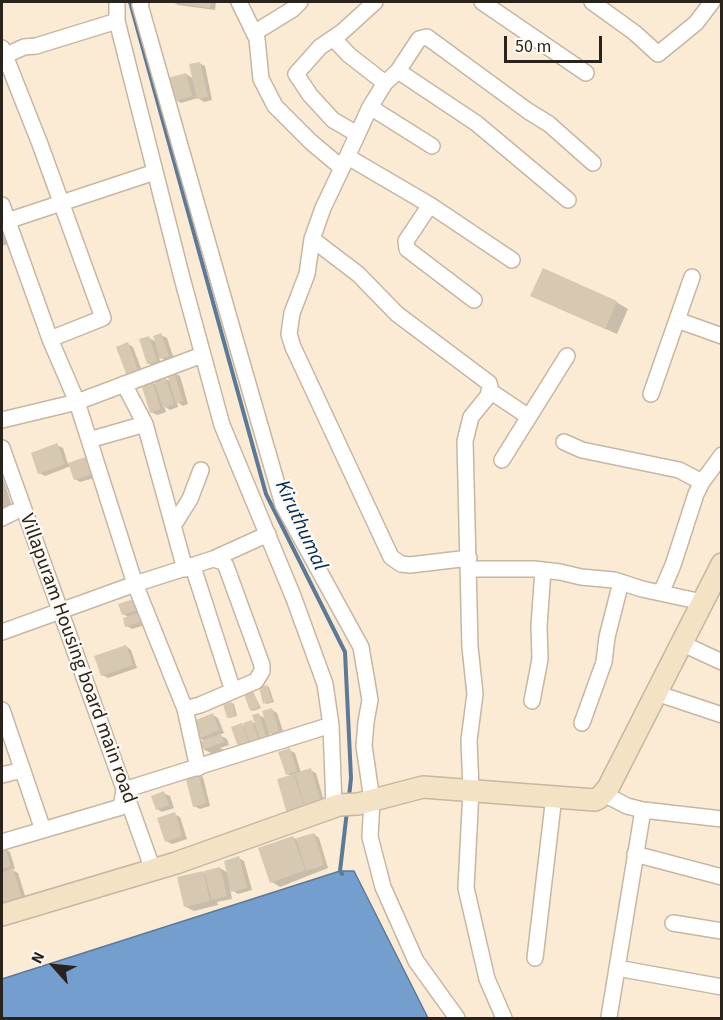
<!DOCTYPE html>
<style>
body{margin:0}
#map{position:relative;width:723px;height:1020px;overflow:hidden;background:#fbebd5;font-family:"Source Sans 3",sans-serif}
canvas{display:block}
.frame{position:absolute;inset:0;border:3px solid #29231b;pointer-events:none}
.north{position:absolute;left:24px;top:936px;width:60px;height:60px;-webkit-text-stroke:4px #fefbf6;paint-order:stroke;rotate:297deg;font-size:16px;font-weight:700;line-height:24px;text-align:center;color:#29231b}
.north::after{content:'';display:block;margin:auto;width:21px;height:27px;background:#29231b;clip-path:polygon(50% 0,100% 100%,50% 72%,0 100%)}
.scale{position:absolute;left:504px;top:36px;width:98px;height:27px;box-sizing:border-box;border:3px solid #29231b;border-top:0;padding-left:8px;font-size:18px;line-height:21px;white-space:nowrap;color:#29231b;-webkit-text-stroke:4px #fefbf6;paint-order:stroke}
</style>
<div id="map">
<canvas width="723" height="1020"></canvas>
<div class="frame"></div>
<div class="north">N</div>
<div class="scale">50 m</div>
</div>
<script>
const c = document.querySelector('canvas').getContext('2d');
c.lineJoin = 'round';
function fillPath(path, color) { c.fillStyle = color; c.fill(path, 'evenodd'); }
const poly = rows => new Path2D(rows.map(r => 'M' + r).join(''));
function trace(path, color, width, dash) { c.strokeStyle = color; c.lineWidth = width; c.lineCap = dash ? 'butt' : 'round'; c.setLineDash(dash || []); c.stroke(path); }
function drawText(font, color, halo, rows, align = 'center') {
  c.font = font + ' "Source Sans 3",sans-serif'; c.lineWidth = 4.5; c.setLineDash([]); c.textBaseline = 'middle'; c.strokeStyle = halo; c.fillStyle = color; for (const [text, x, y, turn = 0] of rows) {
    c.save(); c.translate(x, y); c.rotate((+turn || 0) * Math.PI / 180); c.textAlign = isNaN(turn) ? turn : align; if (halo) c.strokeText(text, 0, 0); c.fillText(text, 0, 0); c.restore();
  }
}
const water = poly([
 [340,871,354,871,428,1018,2,1018,2,979,340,871]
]);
const shadow = poly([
 [173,2,216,2,215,10,178,5],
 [199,63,205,66,212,100,204,102,198,98,181,103,176,100,186,74,194,79],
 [5,225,15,241,2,246,2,227],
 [532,296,616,302,628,309,617,334],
 [161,335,167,338,174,359,167,361,159,357,161,364,154,366,148,363,149,338,156,342],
 [128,344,133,347,143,374,133,378],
 [174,373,180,376,188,404,183,406,177,402,178,407,170,410,164,406,166,412,157,415,151,412,152,382,158,386,164,378,171,382],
 [57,445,63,448,68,464,90,457,101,476,80,482,75,479,71,466,45,476,39,473],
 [2,475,15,515,2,520],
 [139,598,152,623,132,629,127,626,130,618,123,614],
 [126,646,131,650,137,668,108,678,102,675],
 [267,686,269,687,274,702,267,704,265,703],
 [253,692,261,708,253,711,251,710],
 [232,703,234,704,237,716,230,718,228,717],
 [272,710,277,713,284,734,276,737,269,732,272,743,246,753,242,725,246,727,252,722,257,724,259,715,266,719],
 [213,715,218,718,224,733,219,735,227,739,229,745,220,748,228,752,208,762,206,755,211,753,203,749,205,741,199,738],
 [289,750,295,753,301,773,310,770,316,773,325,805,294,816,291,776,287,774],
 [197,774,203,777,210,806,200,809,194,806],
 [164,793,170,796,174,808,162,812,157,809],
 [174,814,180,817,187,839,172,844,166,841],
 [314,834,319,838,328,868,280,887,272,882,293,837,297,840],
 [5,849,10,852,15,869,12,870,18,873,27,902,5,904,2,893,2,873,4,873,2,871,2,850],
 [239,858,244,861,252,890,238,894,230,889,232,899,217,902,218,905,194,911,186,907,203,872,207,875,220,868,228,873]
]);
const stream = poly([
 [130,2,266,494,345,652,351,778,349,797],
 [342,874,340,871,347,811]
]);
const building = poly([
 [172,2,211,2,210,8],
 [200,62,208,97,197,99,189,64],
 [186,73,192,96,175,101,168,78],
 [543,268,617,301,605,329,530,296],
 [161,333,169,356,160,359,153,336],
 [149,336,157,361,147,364,139,339],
 [128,342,138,371,127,376,116,347],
 [174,372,183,401,176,404,167,374],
 [165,376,174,404,163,408,154,380],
 [152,381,161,409,150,413,141,384],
 [57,443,65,464,38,474,31,453],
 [91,455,96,473,74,480,68,463],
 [140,597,143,608,122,615,118,604],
 [145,611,147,620,125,627,123,618],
 [126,645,133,665,101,676,94,656],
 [267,685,272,701,263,704,259,687],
 [253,691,259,707,250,711,244,694],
 [232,702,235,716,227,718,223,704],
 [272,708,279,731,269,734,262,711],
 [213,713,219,730,198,739,191,722],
 [259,713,267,740,261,742,252,715],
 [252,720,260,744,251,747,243,723],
 [242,723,250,747,239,750,231,727],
 [221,734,224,742,201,750,199,742],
 [290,748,297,771,286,775,278,752],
 [311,768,321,802,305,807,295,773],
 [198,773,206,803,193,807,185,776],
 [294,774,305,809,287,814,277,779],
 [164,791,169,805,156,810,151,796],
 [175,812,182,836,165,842,157,818],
 [314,833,324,865,306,871,296,838],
 [293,836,305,870,270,883,258,848],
 [5,847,11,866,2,869,2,848],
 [239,856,247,888,231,892,224,861],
 [220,867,227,896,212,900,204,871],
 [13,868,22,899,3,905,2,898,2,872],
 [203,871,210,901,184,907,177,877]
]);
const street = poly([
 [117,2,117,21,182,278,222,425,293,596,325,684,331,725,334,807],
 [141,2,140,5,234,335,283,505,361,647,370,700,366,722,364,746,372,800,370,837,383,887,416,961,457,1018],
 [239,2,257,39,261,79,275,106,311,142,342,168,323,208,312,239,358,274,397,314,489,383,490,387,488,396,471,417,465,441,470,647,475,694,469,740,471,790,466,888,487,979,504,1018],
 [482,2,586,73],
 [592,2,635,33,658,54,696,23,712,2],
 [254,33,293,9,300,2],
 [333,38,349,55,385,83],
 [2,48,40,144,103,318,50,339],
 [2,57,24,47,36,46,117,21],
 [398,71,476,123,568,200],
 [370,107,432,146],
 [357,134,333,120,310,95,296,74,320,47,342,32,375,2],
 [348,157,430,205,512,260],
 [342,168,370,107,385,83,398,71,419,39,427,37,528,111,549,124,593,163],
 [2,205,50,339,77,402,135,584,2,632],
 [430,205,406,241,407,249,474,300],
 [7,221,155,172],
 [312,239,307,274,292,313,289,334,293,347,391,557,401,564,410,565,469,558],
 [677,320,722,336],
 [124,384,145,424],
 [490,391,529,417],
 [651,394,692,277],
 [2,420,77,402,202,355],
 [89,440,145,424,185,569],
 [564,442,582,450,679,470,702,482,696,494,673,565,661,593],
 [2,448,153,870],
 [502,460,567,356],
 [702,482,722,455],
 [2,518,14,512],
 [173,526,190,499,201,470],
 [213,559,223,562,226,566,262,665,262,671,256,681,200,705,185,709,135,584,213,559],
 [213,559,268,534],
 [193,567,233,691],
 [469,569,534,569,560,572,581,577,614,580,642,589,702,602],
 [681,643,722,662],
 [656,693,722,715],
 [532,701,540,659,539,626,543,570],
 [185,709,198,768],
 [2,710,43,830,2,842],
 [582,723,604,662,607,637,621,582],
 [2,775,22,770],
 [604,794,627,806,643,810,722,819],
 [43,830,121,807,124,790,331,725],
 [635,854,722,877],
 [673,923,722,931],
 [535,958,554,796],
 [617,968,722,987],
 [609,1017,643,810]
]);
const secondary = poly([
 [2,915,176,863,339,805,358,804,423,787,595,800,599,798,608,788,722,564]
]);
const streetNames = [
 ["Villapuram Housing board main road",77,659,70]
];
const waterNames = [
 ["Kiruthumal",300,526,65]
];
fillPath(water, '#739ece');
trace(water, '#5d7998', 1.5);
fillPath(shadow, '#0003');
trace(stream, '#5d7998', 4);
fillPath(building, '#d7c8b2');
trace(street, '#c6b7a2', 18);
trace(secondary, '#c6b7a2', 24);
trace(street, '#fff', 15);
trace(secondary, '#f4e2c4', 21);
drawText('20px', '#29231b', '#fefbf6', streetNames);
drawText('italic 21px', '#002e59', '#fefbf6', waterNames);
</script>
